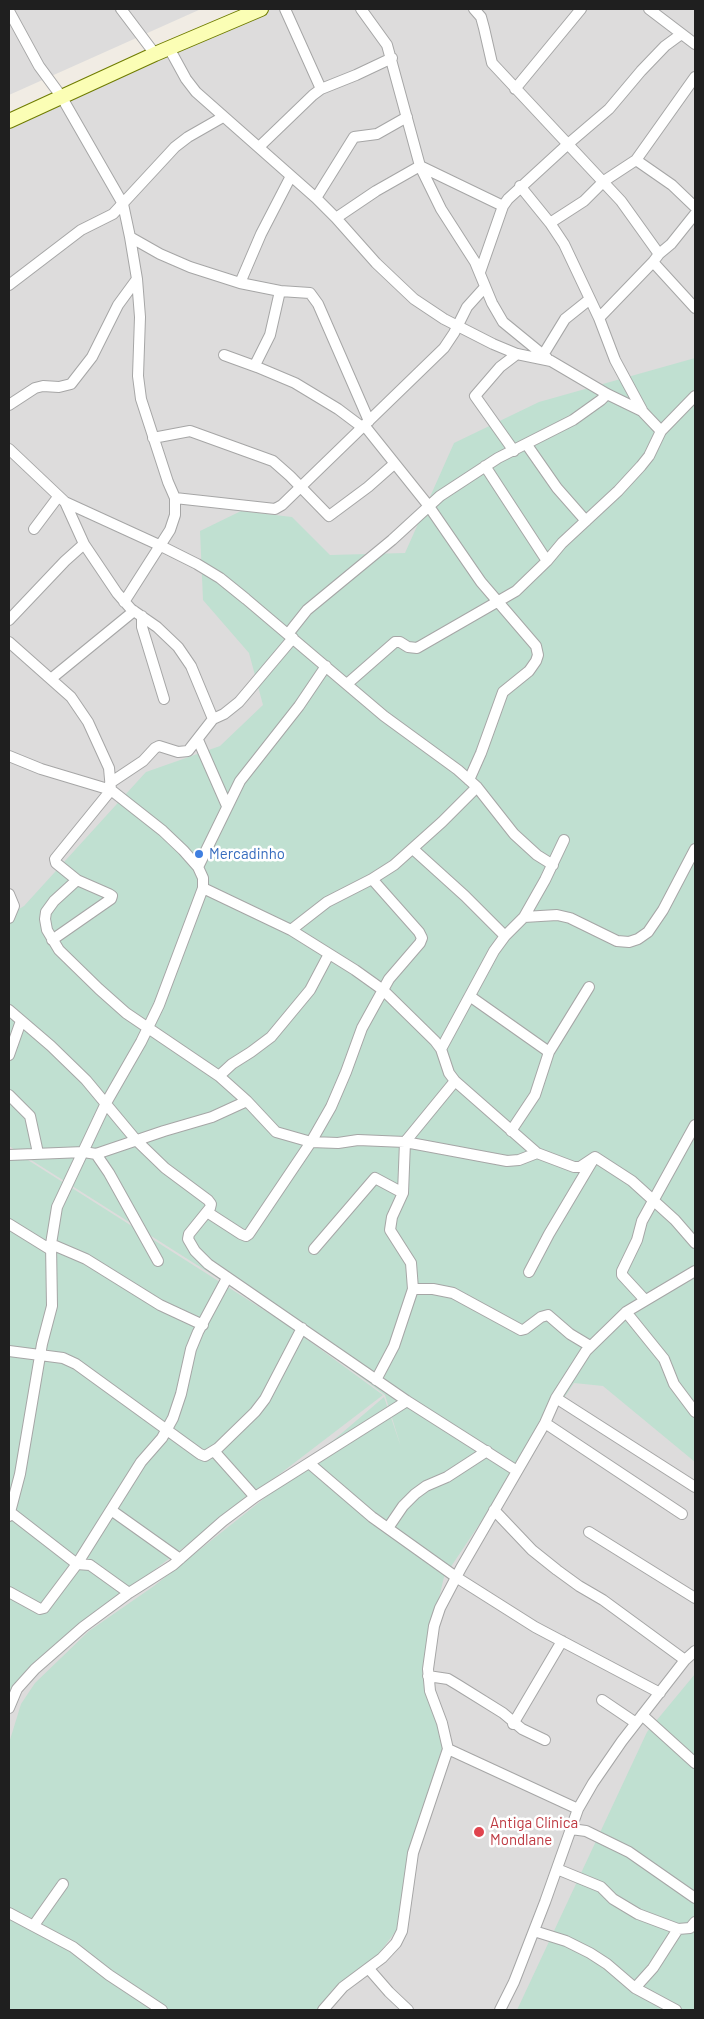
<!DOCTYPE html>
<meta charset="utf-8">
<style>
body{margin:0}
#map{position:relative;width:704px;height:2019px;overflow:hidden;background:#f1ece4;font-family:Barlow,sans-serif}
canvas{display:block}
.frame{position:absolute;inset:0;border:10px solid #1f1f1f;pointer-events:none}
</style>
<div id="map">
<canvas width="704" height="2019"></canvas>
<div class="frame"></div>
</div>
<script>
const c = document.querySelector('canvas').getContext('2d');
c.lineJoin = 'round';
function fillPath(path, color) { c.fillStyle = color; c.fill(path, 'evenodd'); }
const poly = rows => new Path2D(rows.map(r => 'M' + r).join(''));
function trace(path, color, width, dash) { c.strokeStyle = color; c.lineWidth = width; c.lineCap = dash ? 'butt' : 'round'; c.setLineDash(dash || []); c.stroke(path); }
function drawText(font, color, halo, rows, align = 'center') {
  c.font = font + ' Barlow,sans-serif'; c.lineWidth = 5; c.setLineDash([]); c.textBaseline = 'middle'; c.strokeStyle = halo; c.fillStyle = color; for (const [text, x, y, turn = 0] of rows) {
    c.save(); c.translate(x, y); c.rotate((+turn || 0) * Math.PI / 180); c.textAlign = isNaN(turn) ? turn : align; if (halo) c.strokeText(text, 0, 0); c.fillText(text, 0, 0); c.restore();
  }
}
const residential = poly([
 [9,9,201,9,9,95],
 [267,9,695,9,695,2010,9,2010,9,123]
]);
const wetland = poly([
 [695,358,695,1462,603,1386,574,1383,444,1577,424,1661,426,1695,434,1707,446,1751,438,1771,399,1927,377,1956,333,1989,318,2010,9,2010,9,1743,21,1704,35,1683,89,1631,154,1586,281,1485,384,1397,401,1447,385,1395,287,1322,9,1146,9,915,24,906,146,772,220,746,263,705,249,653,203,600,200,531,241,511,292,517,330,555,405,553,454,443,539,402],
 [9,1148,286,1324,383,1395,81,1626,28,1673,10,1692],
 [695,1674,695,2010,517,2010,647,1732]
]);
const minor = poly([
 [121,9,155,54],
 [285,9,321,89],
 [361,9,387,45,420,166,441,209,475,262,492,303,503,322,547,358],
 [474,9,481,17,484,28,492,63,621,201,659,254],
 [649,9,695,44],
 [9,11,39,66,61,96,123,204,130,237,137,279,140,317,138,376,141,399,168,482,175,498,175,515,170,530,124,602],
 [169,48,186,79,196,92,316,198,336,218,376,263,414,299,444,319,493,344,517,354,551,361,607,394,642,411,661,431],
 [515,89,581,9],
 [259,147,313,95,321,89,356,75,392,58],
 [636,160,672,185,695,207],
 [420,166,503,206],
 [520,186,550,223,564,244,599,318,615,360,642,410],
 [316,198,354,137,377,134,407,117],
 [336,218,376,191,420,166],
 [550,223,584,201,604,181,636,160,695,77],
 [130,237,160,254,190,267,240,283,280,291,310,293,318,304,369,421],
 [653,262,695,308],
 [480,272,503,206,508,199,568,144,609,109,641,71,665,46,680,35],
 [240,283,261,234,291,176],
 [9,285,81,230,113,214,175,147,188,137,223,117],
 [280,291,270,335,255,365,257,367,295,383,338,409,362,427],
 [599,318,653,262,659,254,671,244,695,214],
 [224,355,257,367],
 [543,355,565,319,590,299],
 [9,405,35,388,43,386,59,387,71,384,92,357,118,305,137,279],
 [364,425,428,505,481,582,536,646,538,655,536,661,529,671,503,692,481,753,469,780],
 [153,438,190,431,273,461,290,476,329,516,368,487,394,464],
 [527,445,557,488,586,521],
 [9,449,65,502,159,545,197,564,220,578,246,599,384,716,458,770,477,787,514,834,537,855,553,865],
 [514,451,475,396,500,367,517,354],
 [485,466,547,561],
 [175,498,275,509,282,505,444,348,454,333,467,307,485,287],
 [65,502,84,544,117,593,131,609,157,627,178,647,191,666,213,719],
 [34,529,58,497],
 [142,616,142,627,164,699],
 [9,620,65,561,84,544],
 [288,634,307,610,392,540,440,496,498,458,573,420,601,400,607,394],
 [9,642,71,697,88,722,109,768,111,790,55,859,56,863,77,880,54,901,46,912,45,919,47,930,59,950,99,989,126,1013,219,1076,247,1101,276,1132,311,1142,338,1143,358,1140,405,1142,507,1161,519,1160,537,1153,574,1167,580,1167,595,1157,632,1181,675,1220,695,1243],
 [52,678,134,611],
 [347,684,395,642,400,642,408,647,417,648,516,591,547,561,562,543,618,491,641,466,649,456,661,431,695,396],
 [198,740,227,806],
 [9,756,41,769,111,790,163,831,183,850,198,867,203,878,203,888,159,1005,141,1042,106,1103,57,1207,51,1244,52,1306,42,1344,20,1474,9,1516],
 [110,783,143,761,155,748,159,746,178,752,188,751,213,719,224,714,239,702,293,638],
 [413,849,465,896,505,936],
 [198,867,240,781,299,706,326,666],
 [203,888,291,930,355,970,383,990,435,1041,441,1049,449,1073,455,1081,537,1153],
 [9,894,14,906,9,918],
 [524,917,557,915,570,918,617,941,629,942,638,939,648,932,663,910,695,849],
 [291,930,327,902,372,879,394,865,442,822,477,787],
 [52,940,111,899,112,896,109,894,77,880],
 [471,997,549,1052],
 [9,1010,51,1046,86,1080,136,1140,165,1168,208,1200,211,1204,210,1208,189,1234,188,1239,195,1251,208,1264,407,1401,517,1471],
 [441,1049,494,951,505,936,524,917,545,880,564,840],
 [9,1055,21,1021],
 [219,1076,232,1064,251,1052,271,1037,310,990,329,954],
 [9,1095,30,1116,38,1153],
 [511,1131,535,1095,549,1052,589,987],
 [96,1154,109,1173,158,1261],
 [9,1155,84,1152,96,1154,164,1131,212,1117,247,1101],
 [207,1212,241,1234,246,1236,249,1234,311,1142,331,1107,346,1072,362,1028,389,979,420,943,422,938,419,932,372,879],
 [9,1224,51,1250],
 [51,1244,86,1259,160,1305,203,1325],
 [314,1249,375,1178,403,1193],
 [529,1272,549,1234,593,1160],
 [413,1289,433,1289,453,1293,521,1330,525,1329,541,1317,548,1315,570,1334,590,1346],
 [645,1300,622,1275,622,1271,637,1240,642,1221,695,1125],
 [626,1312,664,1359,674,1384,695,1412],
 [9,1351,63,1358,76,1364,200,1454,205,1456,218,1448,255,1412,265,1399,302,1328],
 [376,1380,394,1346,413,1289,411,1263,390,1230,392,1217,403,1193,405,1142,455,1081],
 [556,1398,695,1487],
 [545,1423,682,1514],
 [214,1451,255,1497],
 [309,1463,372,1517,456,1577,535,1627,660,1693],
 [111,1510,180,1559],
 [494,1510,532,1550,557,1570,579,1586,603,1600,685,1660],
 [10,1512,77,1564,90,1565,129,1593],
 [388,1528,403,1506,415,1494,426,1486,447,1477,487,1451],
 [589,1532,695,1598],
 [9,1592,40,1609,44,1608,77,1564,141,1462,162,1438,173,1418,181,1394,191,1349,198,1332,227,1278],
 [428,1676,448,1679,458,1685,503,1713,522,1729,545,1740],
 [602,1700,636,1723],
 [9,1708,17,1689,35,1669,83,1627,129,1593,173,1565,223,1521,255,1497,407,1401],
 [642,1715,695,1763],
 [513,1724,562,1641],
 [448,1749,578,1809],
 [571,1829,586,1831,629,1852,695,1898],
 [557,1869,601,1887,613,1899,638,1914,678,1929],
 [9,1913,73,1947,109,1975,162,2010],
 [34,1925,63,1884],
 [534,1931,566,1941,590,1953,607,1964,635,1988,676,2010],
 [369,1969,389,1992,408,2010],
 [635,1988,653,1968,678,1929,690,1928,695,1922],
 [323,2010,343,1987,382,1958,396,1943,402,1931,413,1853,448,1749,442,1723,430,1691,428,1669,434,1626,440,1608,461,1568,545,1423,556,1398,586,1351,626,1312,695,1271],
 [500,2010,514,1982,545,1902,578,1809,593,1783,622,1741,685,1660,695,1651]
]);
const secondary = poly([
 [9,121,155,54,261,9]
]);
const markers = [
 [199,854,5,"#3f7fe0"],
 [479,1832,6,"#e0444e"]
];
const shopNames = [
 ["Mercadinho",209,854]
];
const healthNames = [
 ["Antiga Clínica",490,1823],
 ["Mondlane",490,1840]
];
fillPath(residential, '#dddcdc');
fillPath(wetland, '#c0e0d1');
trace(minor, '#a6a6a6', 12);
trace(secondary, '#6f7c00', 16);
trace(minor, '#fff', 10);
trace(secondary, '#fbfeb5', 14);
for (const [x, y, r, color] of markers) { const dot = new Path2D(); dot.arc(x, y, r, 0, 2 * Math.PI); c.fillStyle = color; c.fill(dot); trace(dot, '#fff', 2); }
drawText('15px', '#366cbe', '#fff', shopNames, 'left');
drawText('15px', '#be3a42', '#fff', healthNames, 'left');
</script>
